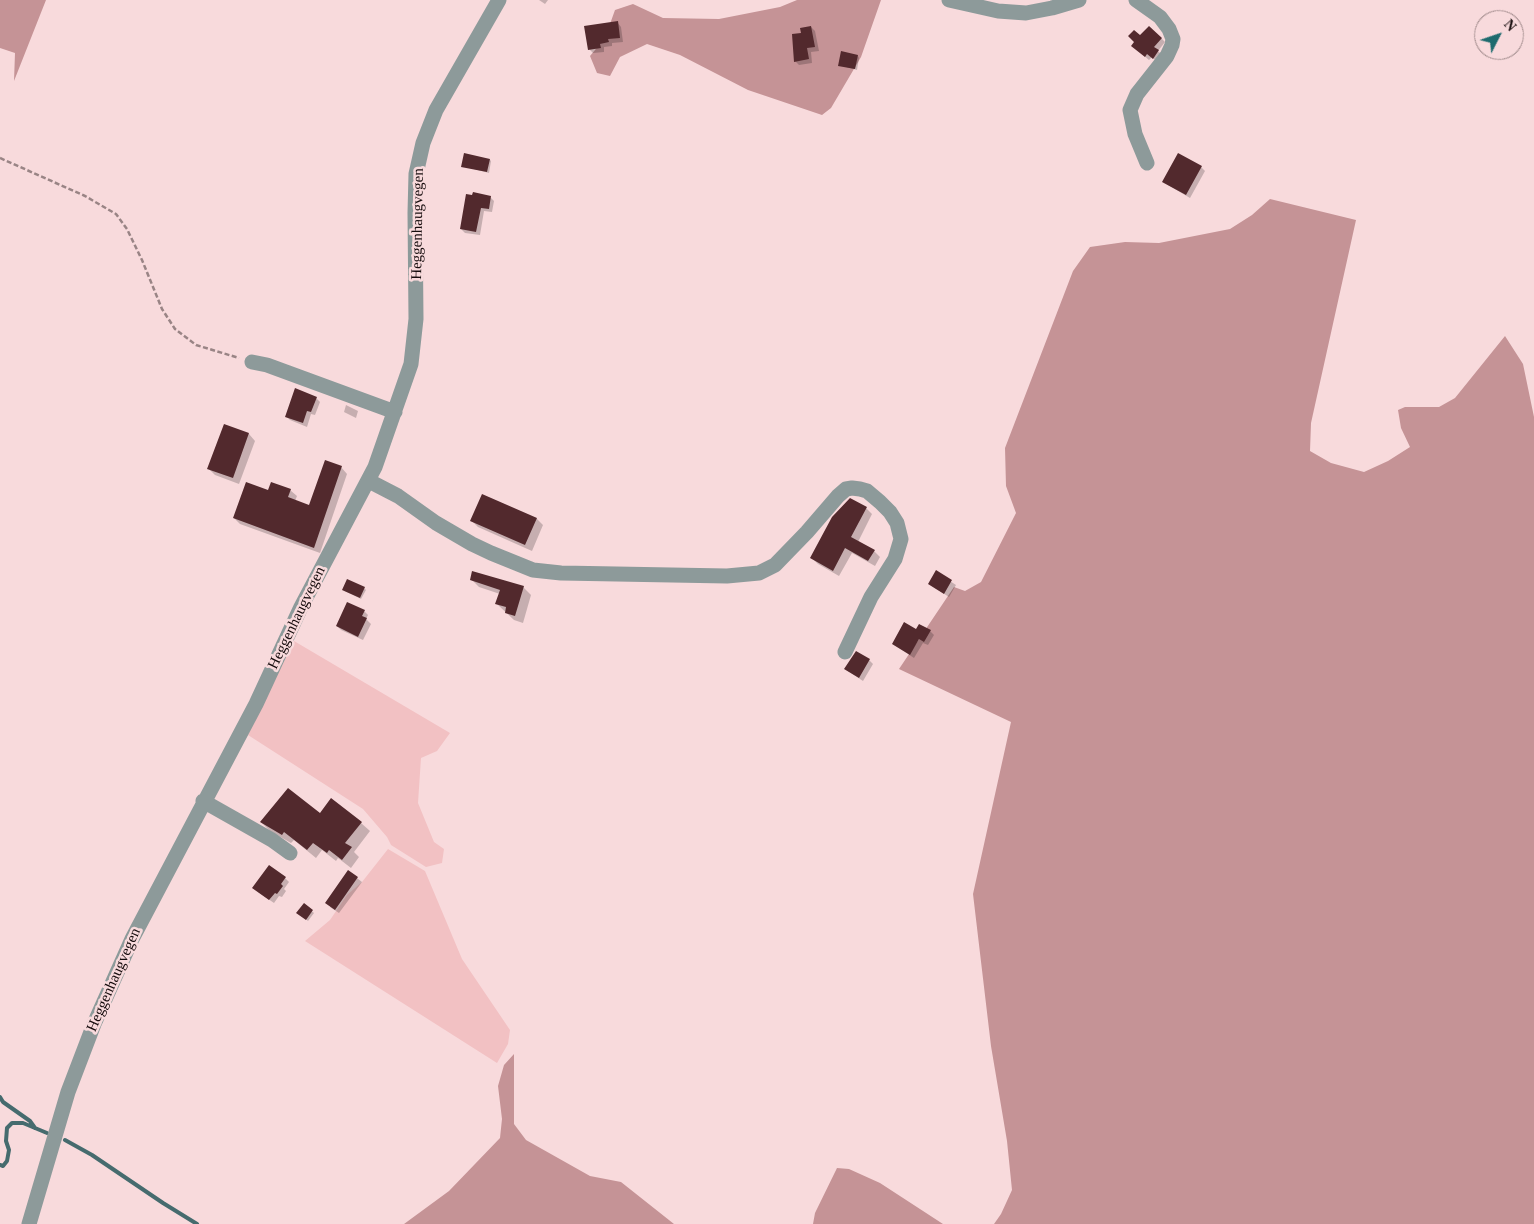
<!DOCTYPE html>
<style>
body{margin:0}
#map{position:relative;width:1534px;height:1224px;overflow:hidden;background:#f8dadc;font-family:Georgia,serif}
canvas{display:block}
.north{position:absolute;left:1474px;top:10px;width:50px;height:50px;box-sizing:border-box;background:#f8dadc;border:1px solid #9e8889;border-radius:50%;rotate:49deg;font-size:14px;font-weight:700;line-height:20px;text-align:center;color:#160c0d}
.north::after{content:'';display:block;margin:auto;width:18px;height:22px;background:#1e6b6e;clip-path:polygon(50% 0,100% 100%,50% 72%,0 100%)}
</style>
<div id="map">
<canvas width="1534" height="1224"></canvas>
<div class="north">N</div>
</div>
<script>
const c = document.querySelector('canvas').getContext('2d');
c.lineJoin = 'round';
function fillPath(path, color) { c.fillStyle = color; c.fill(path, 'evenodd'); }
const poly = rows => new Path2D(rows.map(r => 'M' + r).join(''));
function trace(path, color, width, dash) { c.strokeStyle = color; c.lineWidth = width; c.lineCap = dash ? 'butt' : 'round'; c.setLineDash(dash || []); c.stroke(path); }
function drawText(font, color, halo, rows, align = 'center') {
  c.font = font + ' Georgia,serif'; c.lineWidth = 5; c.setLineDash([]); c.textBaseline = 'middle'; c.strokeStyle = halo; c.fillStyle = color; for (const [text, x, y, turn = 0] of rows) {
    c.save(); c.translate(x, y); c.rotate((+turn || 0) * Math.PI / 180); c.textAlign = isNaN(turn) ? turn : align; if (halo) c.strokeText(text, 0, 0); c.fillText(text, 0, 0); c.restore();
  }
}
const green = poly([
 [294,641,450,733,437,751,421,758,418,803,434,842,444,849,442,863,426,867,391,845,387,837,363,809,248,735,287,648],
 [388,849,425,871,462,959,510,1030,508,1044,497,1063,305,941,330,920,347,895,362,882]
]);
const forest = poly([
 [0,0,46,0,14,81,15,53,0,48],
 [797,0,881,0,861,57,831,108,822,115,748,90,680,55,647,44,620,57,610,76,597,73,590,56,605,38,615,10,633,4,663,18,719,19,780,7],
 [1270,199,1356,220,1311,423,1310,451,1331,463,1364,472,1388,461,1410,447,1401,428,1398,410,1405,407,1439,407,1455,398,1505,336,1523,364,1534,417,1534,1224,994,1224,1001,1214,1012,1190,1007,1141,991,1046,973,894,1011,722,899,669,954,587,965,591,981,582,1016,513,1006,486,1005,448,1073,271,1090,247,1125,242,1159,243,1230,229,1252,215],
 [514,1054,514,1124,526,1140,590,1176,621,1182,674,1224,404,1224,449,1191,500,1138,502,1119,498,1086,504,1065],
 [837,1168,849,1169,880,1183,943,1224,813,1224,815,1213]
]);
const shadow = poly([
 [539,0,548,0,545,4],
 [617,22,621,27,623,42,612,43,612,46,604,47,604,52,593,53,589,49],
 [811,27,815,31,819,51,811,52,812,63,799,65,795,61],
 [1141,37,1161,38,1165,42,1158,51,1162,55,1157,62,1152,57,1149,60,1137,50],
 [858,56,859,58,857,70,839,65],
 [1179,155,1201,167,1205,171,1190,198,1168,185,1164,181],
 [490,160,491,161,489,173,462,166],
 [490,197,494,201,492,212,484,211,480,235,465,233,461,229],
 [316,398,320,402,315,415,311,414,307,427,290,420,286,416],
 [346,405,358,411,356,418,344,412],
 [224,425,249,434,255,441,239,484,215,475,209,469],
 [341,467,347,474,320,553,240,524,234,518,269,491,290,490,297,496,295,501,310,506],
 [483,495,537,519,543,525,532,551,478,527,472,521],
 [850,499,866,508,872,514,858,542,874,551,880,557,875,566,852,553,839,576,818,564,812,558],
 [936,572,956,585,949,597,929,584],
 [471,579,523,587,531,595,523,623,514,620,497,604,500,594,479,587],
 [364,588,366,590,361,599,345,591],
 [364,611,368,615,366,619,371,624,363,640,341,630,337,626],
 [917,631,930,631,934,635,928,645,923,643,914,658,893,644],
 [869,660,873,664,863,681,845,669],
 [261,822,361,823,370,831,354,852,359,857,351,868,338,858,336,861,322,850,316,858,294,840,291,843,270,831],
 [348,871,362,882,339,913,330,907],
 [285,878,289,882,284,889,286,891,282,897,279,896,274,903,258,892],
 [304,905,314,913,308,921,300,914]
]);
const stream = poly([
 [0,1097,3,1102,30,1121,35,1128],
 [65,1140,92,1155,163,1203,197,1224],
 [0,1165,3,1166,7,1161,9,1150,6,1141,7,1128,12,1123,23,1123,47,1133]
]);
const building = poly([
 [618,21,620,38,608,39,609,42,600,44,601,48,588,50,584,26],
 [811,26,815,47,807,48,809,59,794,62,792,34,801,33,800,28],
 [1149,26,1162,38,1154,47,1159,50,1153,59,1147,54,1145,57,1131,46,1134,42,1128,36,1134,30,1140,35],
 [841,51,858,55,855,69,838,66],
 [464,153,490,159,487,172,461,167],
 [1178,153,1202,166,1186,195,1162,182],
 [473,192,491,196,489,209,481,208,476,232,460,229,466,194,472,195],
 [295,388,317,397,311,412,307,411,303,423,285,417],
 [224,424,249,433,233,478,207,469],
 [325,460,342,466,314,548,233,518,246,482,268,490,271,482,291,489,288,497,309,505],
 [482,494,537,518,525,545,470,521],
 [850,498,867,507,851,537,875,550,868,561,845,548,833,571,810,558,832,517],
 [936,570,952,580,944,594,928,584],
 [472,571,524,586,515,616,505,613,506,607,495,604,500,590,470,580],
 [347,579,365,587,360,598,342,590],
 [347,602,365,610,362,616,367,618,358,637,336,626],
 [904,622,916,629,919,624,931,630,924,642,919,639,910,655,892,644],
 [856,651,870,659,859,678,844,669],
 [288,788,320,813,331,798,362,822,345,843,352,847,342,860,329,850,327,853,313,843,307,850,284,832,282,835,260,822],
 [269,865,286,877,281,884,283,886,277,894,275,893,269,900,252,888],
 [348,870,358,877,335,910,325,903],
 [304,903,313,910,306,920,296,913]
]);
const path = poly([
 [0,158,85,196,116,214,127,229,142,260,162,309,175,329,196,345,239,358]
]);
const minor = poly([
 [949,0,998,11,1026,13,1052,8,1079,0],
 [1136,0,1160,17,1169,29,1173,39,1172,45,1167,56,1137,94,1130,110,1135,134,1147,163],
 [252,362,267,365,395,412],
 [369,481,398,496,436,523,472,544,491,553,533,570,561,573,727,576,759,573,775,565,807,532,838,496,846,489,852,488,860,489,867,491,880,502,890,512,897,523,901,539,895,559,871,597,845,652],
 [203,801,272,840,290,853],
 [29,1224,68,1092,94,1024,132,939,256,704,301,607,375,467,411,364,416,319,415,213,416,174,423,143,436,110,499,0]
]);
const streetNames = [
 ["Heggenhaugvegen",418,224,-89],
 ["Heggenhaugvegen",297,618,-64],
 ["Heggenhaugvegen",114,980,-66]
];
fillPath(green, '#f2c1c3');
fillPath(forest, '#c59396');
fillPath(shadow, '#0003');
trace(stream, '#466b6e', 4);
fillPath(building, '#52292d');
trace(path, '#998485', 2.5, [5, 2.5]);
trace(minor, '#8d9a9a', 15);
drawText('15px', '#160c0d', '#f8dadc', streetNames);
</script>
